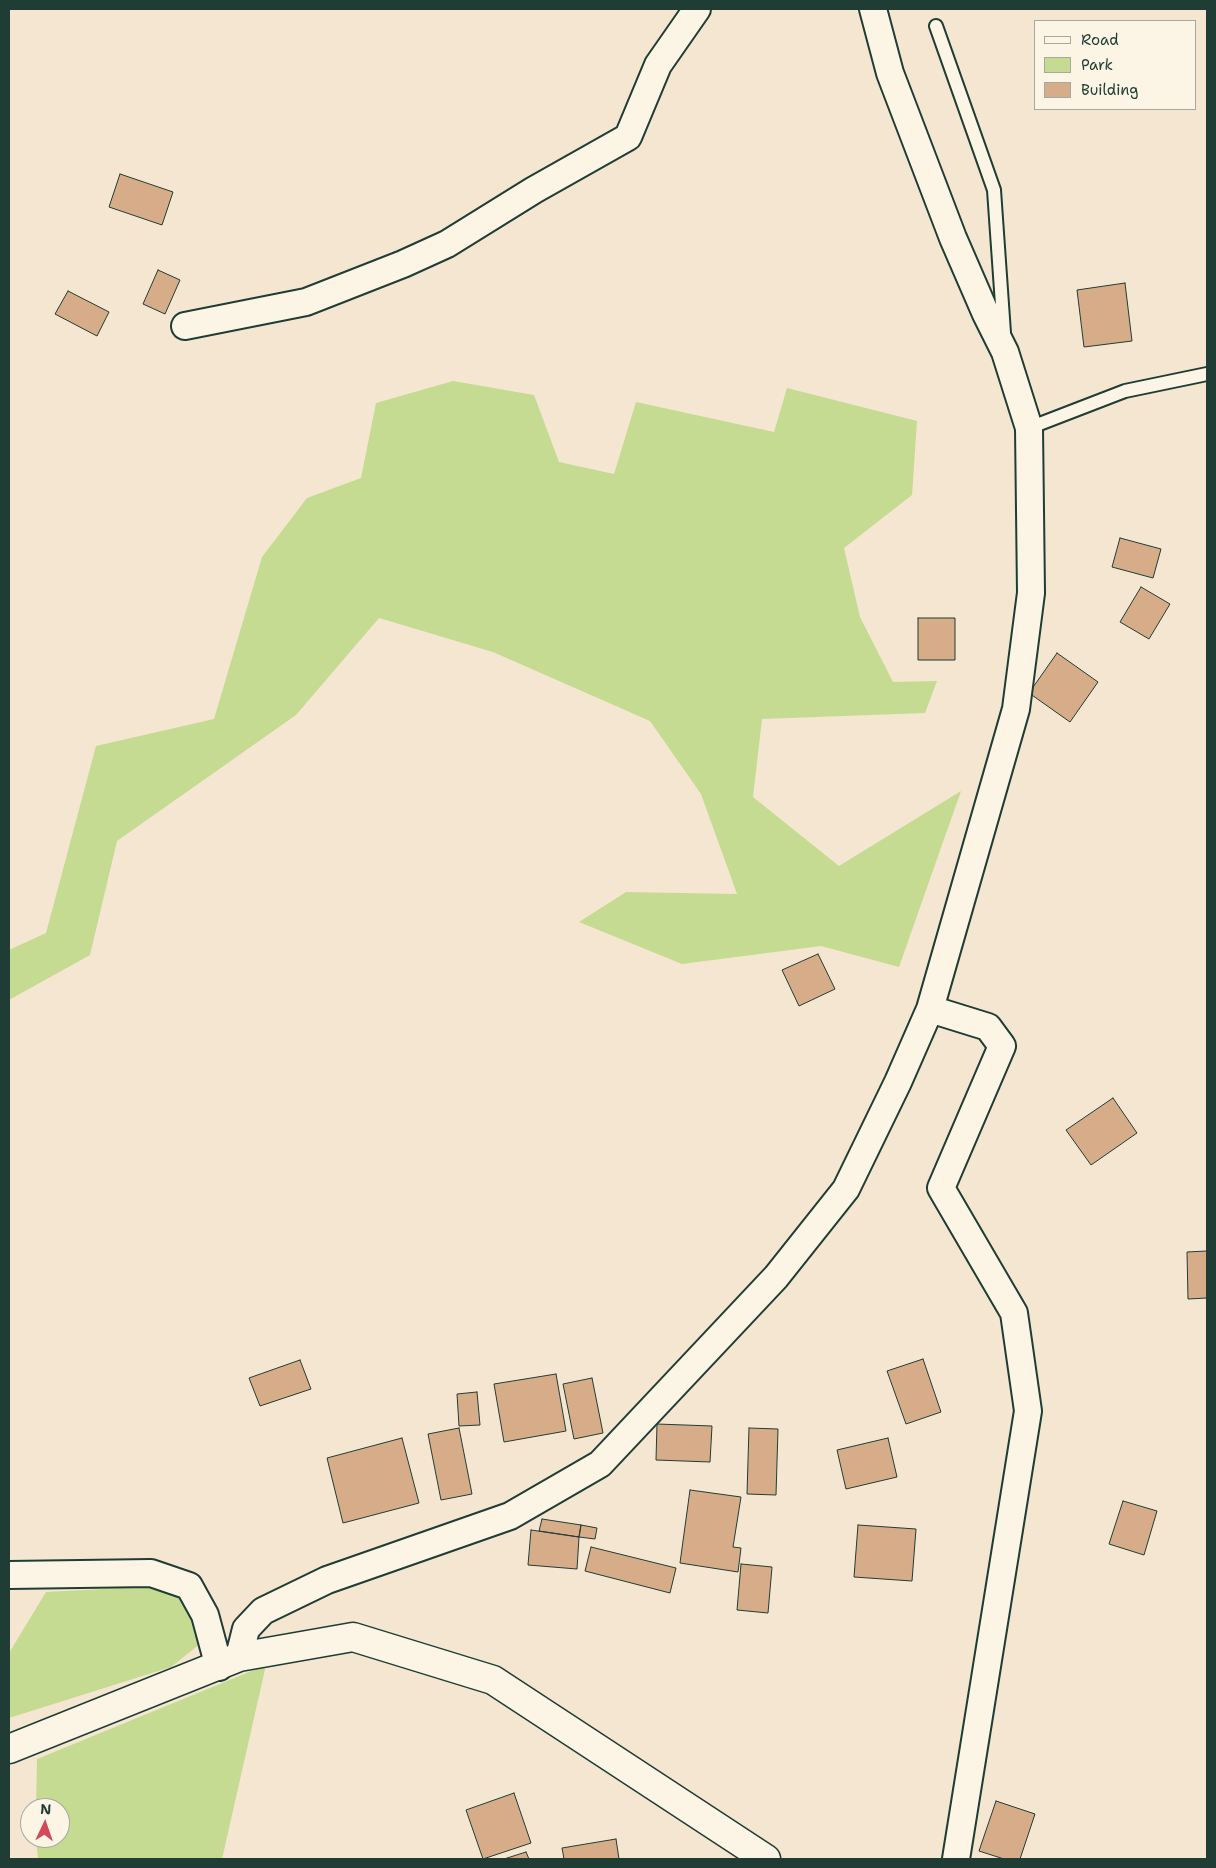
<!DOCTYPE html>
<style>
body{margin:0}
#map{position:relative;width:1216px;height:1868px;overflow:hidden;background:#f5e6d2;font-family:"Shantell Sans",sans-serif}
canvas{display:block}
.frame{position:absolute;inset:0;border:10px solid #1f3d34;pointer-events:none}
.legend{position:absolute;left:1034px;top:20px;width:162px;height:90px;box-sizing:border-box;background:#fcf5e5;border:1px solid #a4ab9e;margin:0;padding:6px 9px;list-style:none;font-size:15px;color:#1f3d34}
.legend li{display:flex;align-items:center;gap:10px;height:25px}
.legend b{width:25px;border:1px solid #a4ab9e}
.north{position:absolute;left:20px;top:1798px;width:50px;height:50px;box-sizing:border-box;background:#fcf5e5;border:1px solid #a4ab9e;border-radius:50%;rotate:3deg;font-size:14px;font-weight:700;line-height:20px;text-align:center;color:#1f3d34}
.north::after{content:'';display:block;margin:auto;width:18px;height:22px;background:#d1495b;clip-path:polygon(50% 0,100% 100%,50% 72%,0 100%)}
</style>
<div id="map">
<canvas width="1216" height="1868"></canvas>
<div class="frame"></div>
<ul class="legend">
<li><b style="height:6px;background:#fcf5e5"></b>Road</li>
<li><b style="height:14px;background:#c4db91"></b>Park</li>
<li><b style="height:14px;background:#d7ac88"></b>Building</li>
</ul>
<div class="north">N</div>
</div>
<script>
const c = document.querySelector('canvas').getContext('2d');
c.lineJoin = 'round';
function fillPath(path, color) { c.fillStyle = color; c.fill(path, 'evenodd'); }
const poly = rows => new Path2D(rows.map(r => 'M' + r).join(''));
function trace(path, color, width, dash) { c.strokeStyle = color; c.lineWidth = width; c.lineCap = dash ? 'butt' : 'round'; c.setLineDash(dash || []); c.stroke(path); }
const green = poly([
 [453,381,534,395,559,462,614,474,636,402,774,432,787,388,917,421,912,495,844,548,860,617,893,682,937,681,925,713,762,719,753,797,839,866,961,791,899,967,821,946,682,964,579,922,626,892,737,894,701,794,650,721,493,652,379,618,296,715,117,841,90,955,9,1000,9,950,46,933,96,746,214,719,262,557,307,498,361,478,376,403],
 [200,1584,205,1640,171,1667,9,1718,9,1653,46,1592],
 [266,1665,222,1859,38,1859,36,1838,60,1838,60,1808,36,1808,37,1759]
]);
const building = poly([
 [120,174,173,192,162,225,109,207,120,174],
 [158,270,180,280,165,314,143,304,158,270],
 [1125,283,1132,341,1084,347,1077,290,1125,283],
 [68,291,109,312,97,336,55,314,68,291],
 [1120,538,1161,549,1153,578,1112,567,1120,538],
 [1141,587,1170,604,1149,639,1120,622,1141,587],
 [918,618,955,618,955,660,918,660,918,618],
 [1057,653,1098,682,1070,722,1029,693,1057,653],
 [818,954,835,989,799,1006,782,970,818,954],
 [1113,1098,1137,1133,1091,1165,1066,1130,1113,1098],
 [1207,1251,1207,1298,1188,1299,1187,1252,1207,1251],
 [923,1359,941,1412,906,1424,887,1371,923,1359],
 [300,1360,311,1389,260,1406,249,1378,300,1360],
 [556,1374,566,1431,504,1442,494,1384,556,1374],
 [592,1378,603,1433,574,1439,563,1384,592,1378],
 [477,1392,480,1425,459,1426,457,1394,477,1392],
 [657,1424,712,1426,710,1462,656,1460,657,1424],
 [459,1428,472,1494,441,1500,428,1434,459,1428],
 [749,1428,778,1429,776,1495,747,1494,749,1428],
 [402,1438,419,1503,343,1523,327,1458,402,1438],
 [888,1438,897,1477,846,1489,837,1450,888,1438],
 [690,1490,741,1497,733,1547,741,1548,738,1572,680,1563,690,1490],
 [1123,1501,1157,1511,1144,1555,1109,1544,1123,1501],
 [542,1519,581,1525,579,1537,539,1531,542,1519],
 [581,1525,597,1528,595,1539,579,1537,581,1525],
 [858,1525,916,1529,912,1581,854,1577,858,1525],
 [531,1530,579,1537,577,1569,528,1565,531,1530],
 [591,1547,676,1568,670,1593,585,1571,591,1547],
 [741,1564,772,1567,768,1613,737,1610,741,1564],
 [514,1793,531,1843,483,1859,466,1810,514,1793],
 [996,1801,1035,1814,1020,1859,1004,1859,979,1851,996,1801],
 [616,1839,619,1859,564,1859,562,1848,616,1839],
 [526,1852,529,1859,504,1859,526,1852]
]);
const service = poly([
 [936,26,994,190,1004,333],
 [1029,428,1125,391,1207,374]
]);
const minor = poly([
 [185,326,306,302,403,264,447,244,534,190,628,137,658,65,697,9],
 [930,1009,988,1027,1002,1046,941,1188,1014,1313,1028,1411,956,1859],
 [9,1575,151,1573,189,1586,205,1615,219,1667],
 [239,1657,246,1629,263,1611,327,1580,510,1516,600,1464,776,1277,846,1189,898,1082,930,1009,1016,709,1031,593,1029,428,1005,352,986,314,953,238,890,73,873,9]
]);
const tertiary = poly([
 [9,1749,239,1657,353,1637,493,1680,766,1859]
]);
fillPath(green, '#c4db91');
fillPath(building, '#d7ac88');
trace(building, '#1f3d34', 1);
trace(service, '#1f3d34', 16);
trace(minor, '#1f3d34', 30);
trace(tertiary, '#1f3d34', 31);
trace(service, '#fcf5e5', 12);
trace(minor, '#fcf5e5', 26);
trace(tertiary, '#fcf5e5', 28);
</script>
